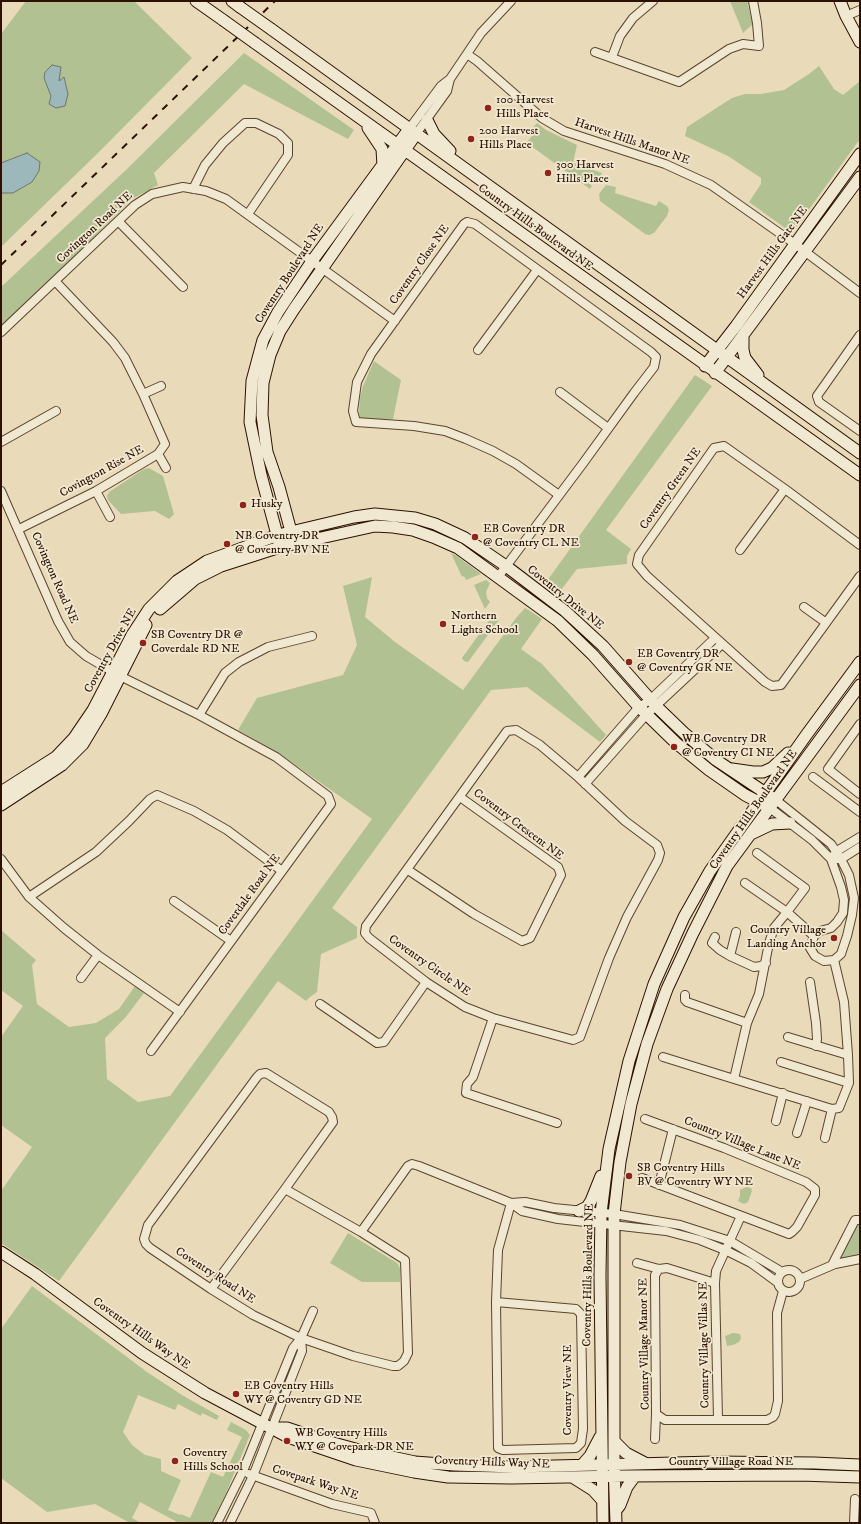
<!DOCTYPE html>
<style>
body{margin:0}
#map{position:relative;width:861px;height:1524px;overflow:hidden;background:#e9dbb9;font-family:"IM FELL DW Pica",serif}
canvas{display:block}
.frame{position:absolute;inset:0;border:2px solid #2c1100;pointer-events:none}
</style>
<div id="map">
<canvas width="861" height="1524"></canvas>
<div class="frame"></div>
</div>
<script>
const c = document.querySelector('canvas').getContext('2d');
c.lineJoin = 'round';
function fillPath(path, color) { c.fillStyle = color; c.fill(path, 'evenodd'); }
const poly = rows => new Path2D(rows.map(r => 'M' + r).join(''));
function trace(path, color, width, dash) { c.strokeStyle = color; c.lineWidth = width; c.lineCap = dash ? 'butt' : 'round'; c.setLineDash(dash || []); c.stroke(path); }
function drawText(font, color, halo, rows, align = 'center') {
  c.font = font + ' "IM FELL DW Pica",serif'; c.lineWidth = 3.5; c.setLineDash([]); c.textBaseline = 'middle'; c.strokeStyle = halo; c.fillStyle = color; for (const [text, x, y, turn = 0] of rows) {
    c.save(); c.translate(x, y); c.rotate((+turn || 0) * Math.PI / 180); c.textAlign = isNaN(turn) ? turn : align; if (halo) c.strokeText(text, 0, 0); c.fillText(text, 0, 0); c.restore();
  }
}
const green = poly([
 [26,1,134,1,192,58,99,152,1,247,1,34],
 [730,1,747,1,752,21,752,25,743,33],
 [244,53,354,130,348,139,244,84,154,173,158,185,132,199,1,328,1,287,127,169],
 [819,66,834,89,843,95,860,81,860,139,794,230,785,228,749,202,761,184,761,178,728,156,685,136,687,127,732,98,745,94,761,94,784,90,809,74],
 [537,123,546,130,577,145,573,163,602,173,600,179,595,176,589,183,592,186,590,189,531,146,529,148,525,145,534,133,531,130],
 [606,185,616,187,615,193,656,206,659,201,667,206,669,210,667,216,654,233,649,235,645,234,600,201,599,194],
 [374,361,401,380,393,419,364,420,360,418,359,413,360,398,363,386],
 [695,375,712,386,606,530,631,549,627,556,627,564,577,569,558,594,544,585],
 [149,468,163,476,174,514,169,519,155,511,121,514,108,500,107,496,109,492,144,469],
 [451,553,457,556,481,574,466,580,464,576,462,577],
 [372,577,365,617,395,642,463,690,516,618,525,608,530,611,542,619,521,649,542,664,606,735,600,742,527,687,491,690,332,908,357,927,357,938,321,954,317,992,310,997,306,1001,278,981,59,1281,1,1243,1,1191,32,1147,1,1125,1,1037,23,1006,1,990,1,930,36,960,32,965,37,1004,69,1027,96,1023,119,1009,135,986,144,993,125,1018,105,1038,107,1079,138,1102,170,1096,372,819,277,752,238,730,257,698,343,675,357,645,343,586],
 [486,580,490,583,486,592,487,598,490,602,485,609,474,585],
 [493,615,499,620,468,662,464,661,462,658],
 [746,1187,751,1188,752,1191,748,1202,744,1204,738,1201,740,1196,740,1190],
 [860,1225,860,1259,835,1264,852,1226],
 [348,1233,397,1263,400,1268,400,1282,362,1282,330,1263],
 [32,1286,147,1372,182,1395,219,1416,217,1420,202,1413,201,1416,178,1404,175,1410,138,1395,123,1432,132,1445,145,1455,161,1459,161,1471,181,1480,168,1510,180,1515,181,1514,190,1518,211,1472,223,1477,242,1437,227,1430,231,1422,246,1430,250,1435,226,1493,211,1523,179,1523,140,1502,132,1518,141,1523,130,1523,95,1504,47,1512,1,1478,1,1329],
 [733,1333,740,1334,741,1338,739,1342,733,1345,727,1346,725,1336]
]);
const water = poly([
 [52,65,61,67,59,81,64,77,68,94,65,106,56,108,49,104,51,96,44,78,45,72,52,65],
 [27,153,40,162,39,171,32,182,13,193,1,193,1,163,27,153]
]);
const street = poly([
 [846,16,860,10],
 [595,52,679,82,729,49,743,44,759,46,757,23,753,1],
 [467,54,477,61,542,118,564,131,665,164,711,185,795,244,860,293],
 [612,57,620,36,633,18,653,1],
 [409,129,441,86,450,79,481,33,511,1],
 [416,134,447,91,450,79],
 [193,189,205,165,223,143,245,123,256,123,279,134,288,143,288,155,248,214],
 [118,221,183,287],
 [1,332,135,205,152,194,183,187,206,191,226,199,395,321],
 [860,335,817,396,819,402,860,431],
 [478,350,537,270],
 [560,392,608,428],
 [143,394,161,386],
 [1,442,56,411],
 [158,454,166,468],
 [1,491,58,621,70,642,86,656,120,676,199,715,276,757,328,796,331,804,151,1051],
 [96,491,110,517],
 [19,529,96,491,158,454,165,444,143,394,125,358,113,342,56,282],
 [860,545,785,489,724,446,714,448,639,555,637,564,647,576,765,682,772,686,781,685,860,576],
 [740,550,785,489],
 [498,577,584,462,634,393,654,367,656,357,651,352,475,224,467,222,464,224,371,354,357,382,353,411,356,422,414,426,445,431,466,439,493,451,516,464,559,495],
 [804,607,825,622],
 [199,715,225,673,239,662,268,647,312,636],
 [860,724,828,769,860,794],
 [516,730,540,745,578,777,625,821,657,845,660,853,658,860,627,917,609,958,580,1037,573,1040,493,1018,465,1007,426,982,369,938,365,933,366,926,507,731,516,730],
 [578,777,639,707,650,700,715,638],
 [813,777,860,812],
 [585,784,646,715,722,644],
 [770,808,812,840,831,859,841,887,844,900,843,913,837,922,831,928,820,931,814,936,810,948,815,956,824,961,834,960,841,954,847,936,852,915,854,898,849,875,841,859,831,844,776,800],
 [834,855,837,851,860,837],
 [1,859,29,897,64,928,98,955,180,1012],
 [836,859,841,859,860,847],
 [408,870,474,914,522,941,530,938,561,875,558,867,460,797],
 [745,883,787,912,805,888,757,853],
 [29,897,96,852,129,821,150,799,157,795,194,811,227,830,282,871],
 [174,901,231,941],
 [814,936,787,912,774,928,769,943,759,994,747,1023,734,1079,832,1109,839,1108,849,1083,848,1055,844,1002,834,960],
 [715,937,712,943,720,950,730,956,754,967,761,966,766,963],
 [730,956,736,932],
 [81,978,98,955],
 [810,982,816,1023,817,1039,816,1046],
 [685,995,685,1000,687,1002,747,1023],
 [320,1004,377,1043,384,1042,426,982],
 [493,1018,473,1077,467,1084,466,1093,557,1123],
 [788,1037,848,1055],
 [663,1057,734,1079],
 [781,1062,849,1083],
 [776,1121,783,1093],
 [797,1133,807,1101],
 [825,1138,832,1109],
 [642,1178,789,1234,792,1232,797,1227,815,1195,815,1189,806,1182,724,1148,645,1119],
 [659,1185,673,1129],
 [511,1203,525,1202,554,1208,614,1214,680,1225,730,1241,782,1272],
 [361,1232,408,1166,412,1164,419,1166,511,1203,522,1211,558,1219,666,1231,700,1240,725,1250,751,1263,777,1282],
 [637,1263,659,1269,667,1268,715,1283],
 [832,1265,855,1220,860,1220],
 [659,1269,655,1275,656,1414,665,1420,767,1420,773,1417,775,1414,778,1401,777,1313,783,1291],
 '778 1281a11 11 0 1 1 22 0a11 11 0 1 1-22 0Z',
 [800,1279,835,1264,860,1259],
 [211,1289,285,1189,333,1122,332,1117,329,1112,266,1073,260,1074,257,1077,148,1225,144,1239,146,1244,150,1248,211,1289,253,1315,301,1338,353,1356,393,1366,398,1366,404,1361,408,1353,405,1260,361,1232,285,1189],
 [496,1302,576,1309,581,1314,583,1429,581,1443,576,1448,503,1450,498,1448,496,1302,498,1250,511,1203],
 [718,1419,715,1283,716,1271,741,1216],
 [655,1439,656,1414],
 [249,1474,332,1504,371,1513,375,1523],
 [217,1523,243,1471,293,1348,301,1338,313,1311],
 [230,1523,253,1476,302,1351,301,1338],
 [854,1523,855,1499]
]);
const secondary = poly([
 [196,1,223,20],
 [232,1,240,7],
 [840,1,846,16,860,42],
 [271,29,860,453],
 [255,43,860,475],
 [427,120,434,134,450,151],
 [368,128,382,149,383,166],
 [743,335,743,350,745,358,758,375],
 [705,366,736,326,860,154],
 [715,373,860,177],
 [293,539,279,487,267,452,262,415,263,383,270,355,280,331,294,309,416,134],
 [279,542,261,475,250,422,252,381,263,340,278,312,312,261,409,129],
 [160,609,195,579,221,566,280,547,375,526,393,527,413,530,433,537,458,548,558,621,593,655,639,707,676,743,709,770,745,795,770,808],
 [732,769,753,772,763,772,772,768,788,753],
 [1,792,56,757,74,738,93,710,132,635,149,609,177,581,207,561,278,535,354,517,375,514,415,518,435,524,465,538,506,566,565,611,603,646,656,706,684,733,716,760,776,800],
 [1,805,62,765,83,744,101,714,146,625],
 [751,834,772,824,790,823],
 [579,1211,587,1207,591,1201,601,1176],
 [1,1252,35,1274,142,1353,205,1393,288,1437,356,1460,414,1472,448,1477,511,1478,624,1476,800,1475,860,1477],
 [278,1428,287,1428,326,1441,359,1450,415,1462,454,1465,514,1467,714,1462,814,1463,860,1465],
 [614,1441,626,1453,645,1463],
 [582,1465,590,1456,600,1437],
 [574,1478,593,1490,602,1500],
 [617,1509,620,1505,627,1487,635,1476],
 [603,1523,600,1275,601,1213,609,1149,629,1061,654,984,684,917,710,871,807,734,860,662],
 [616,1523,614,1464,614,1214,620,1162,631,1104,647,1044,667,989,693,933,727,866,860,685]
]);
const rail = poly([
 [1,265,275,1]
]);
const secondaryBridge = poly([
 [240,7,271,29],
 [223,20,255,43]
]);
const markers = [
 [488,108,4,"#8f2418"],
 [471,139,4,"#8f2418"],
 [548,173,4,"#8f2418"],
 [243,505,4,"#8f2418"],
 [475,537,4,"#8f2418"],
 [227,544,4,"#8f2418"],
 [443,624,4,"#8f2418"],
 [143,643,4,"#8f2418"],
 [629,662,4,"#8f2418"],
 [674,747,4,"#8f2418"],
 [834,938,4,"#8f2418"],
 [629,1176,4,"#8f2418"],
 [236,1394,4,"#8f2418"],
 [287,1441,4,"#8f2418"],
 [175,1461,4,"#8f2418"]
];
const poiNames = [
 ["100 Harvest",496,101],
 ["Hills Place",496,115],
 ["200 Harvest",479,132],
 ["Hills Place",479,146],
 ["300 Harvest",556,166],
 ["Hills Place",556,180],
 ["Husky",251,505],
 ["EB Coventry DR",483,530],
 ["@ Coventry CL NE",483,544],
 ["NB Coventry DR",235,537],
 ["@ Coventry BV NE",235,551],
 ["Northern",451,617],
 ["Lights School",451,631],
 ["SB Coventry DR @",151,636],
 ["Coverdale RD NE",151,650],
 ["EB Coventry DR",637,655],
 ["@ Coventry GR NE",637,669],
 ["WB Coventry DR",682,740],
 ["@ Coventry CI NE",682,754],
 ["Country Village",826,931,"right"],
 ["Landing Anchor",826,945,"right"],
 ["SB Coventry Hills",637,1169],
 ["BV @ Coventry WY NE",637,1183],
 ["EB Coventry Hills",244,1387],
 ["WY @ Coventry GD NE",244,1401],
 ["WB Coventry Hills",295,1434],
 ["WY @ Covepark DR NE",295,1448],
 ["Coventry",183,1454],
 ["Hills School",183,1468]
];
const streetNames = [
 ["Harvest Hills Manor NE",632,142,19],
 ["Covington Road NE",95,228,-43],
 ["Country Hills Boulevard NE",535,228,36],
 ["Harvest Hills Gate NE",773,253,-54],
 ["Coventry Close NE",420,265,-55],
 ["Coventry Boulevard NE",290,274,-57],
 ["Covington Rise NE",102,472,-29],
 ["Coventry Green NE",671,489,-55],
 ["Covington Road NE",54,578,66],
 ["Coventry Drive NE",565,598,39],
 ["Coventry Drive NE",111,651,-61],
 ["Coventry Hills Boulevard NE",754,810,-55],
 ["Coventry Crescent NE",518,825,37],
 ["Coverdale Road NE",250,895,-54],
 ["Coventry Circle NE",429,966,35],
 ["Country Village Lane NE",742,1144,22],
 ["Coventry Hills Boulevard NE",589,1275,-89],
 ["Coventry Road NE",215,1276,33],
 ["Coventry Hills Way NE",141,1334,35],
 ["Country Village Manor NE",645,1344,-91],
 ["Country Village Villas NE",705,1345,-91],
 ["Coventry View NE",569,1390,-90],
 ["Coventry Hills Way NE",492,1463,2],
 ["Country Village Road NE",731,1463],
 ["Covepark Way NE",315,1483,18]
];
fillPath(green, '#b2c192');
fillPath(water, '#9cb8ba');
trace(water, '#6f7570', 1);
trace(street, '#5b442e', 10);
trace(secondary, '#2c1100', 13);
trace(street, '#f1e8d2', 8);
trace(secondary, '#f1e8d2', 11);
trace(rail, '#2c1100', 2, [7, 7]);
trace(secondaryBridge, '#2c1100', 13, []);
trace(secondaryBridge, '#f1e8d2', 11);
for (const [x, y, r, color] of markers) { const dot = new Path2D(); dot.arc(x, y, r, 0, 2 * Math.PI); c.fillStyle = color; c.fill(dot); trace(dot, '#f1e8d2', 1.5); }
drawText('12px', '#2c1100', '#f1e8d2', poiNames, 'left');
drawText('12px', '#2c1100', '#f1e8d2', streetNames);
</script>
